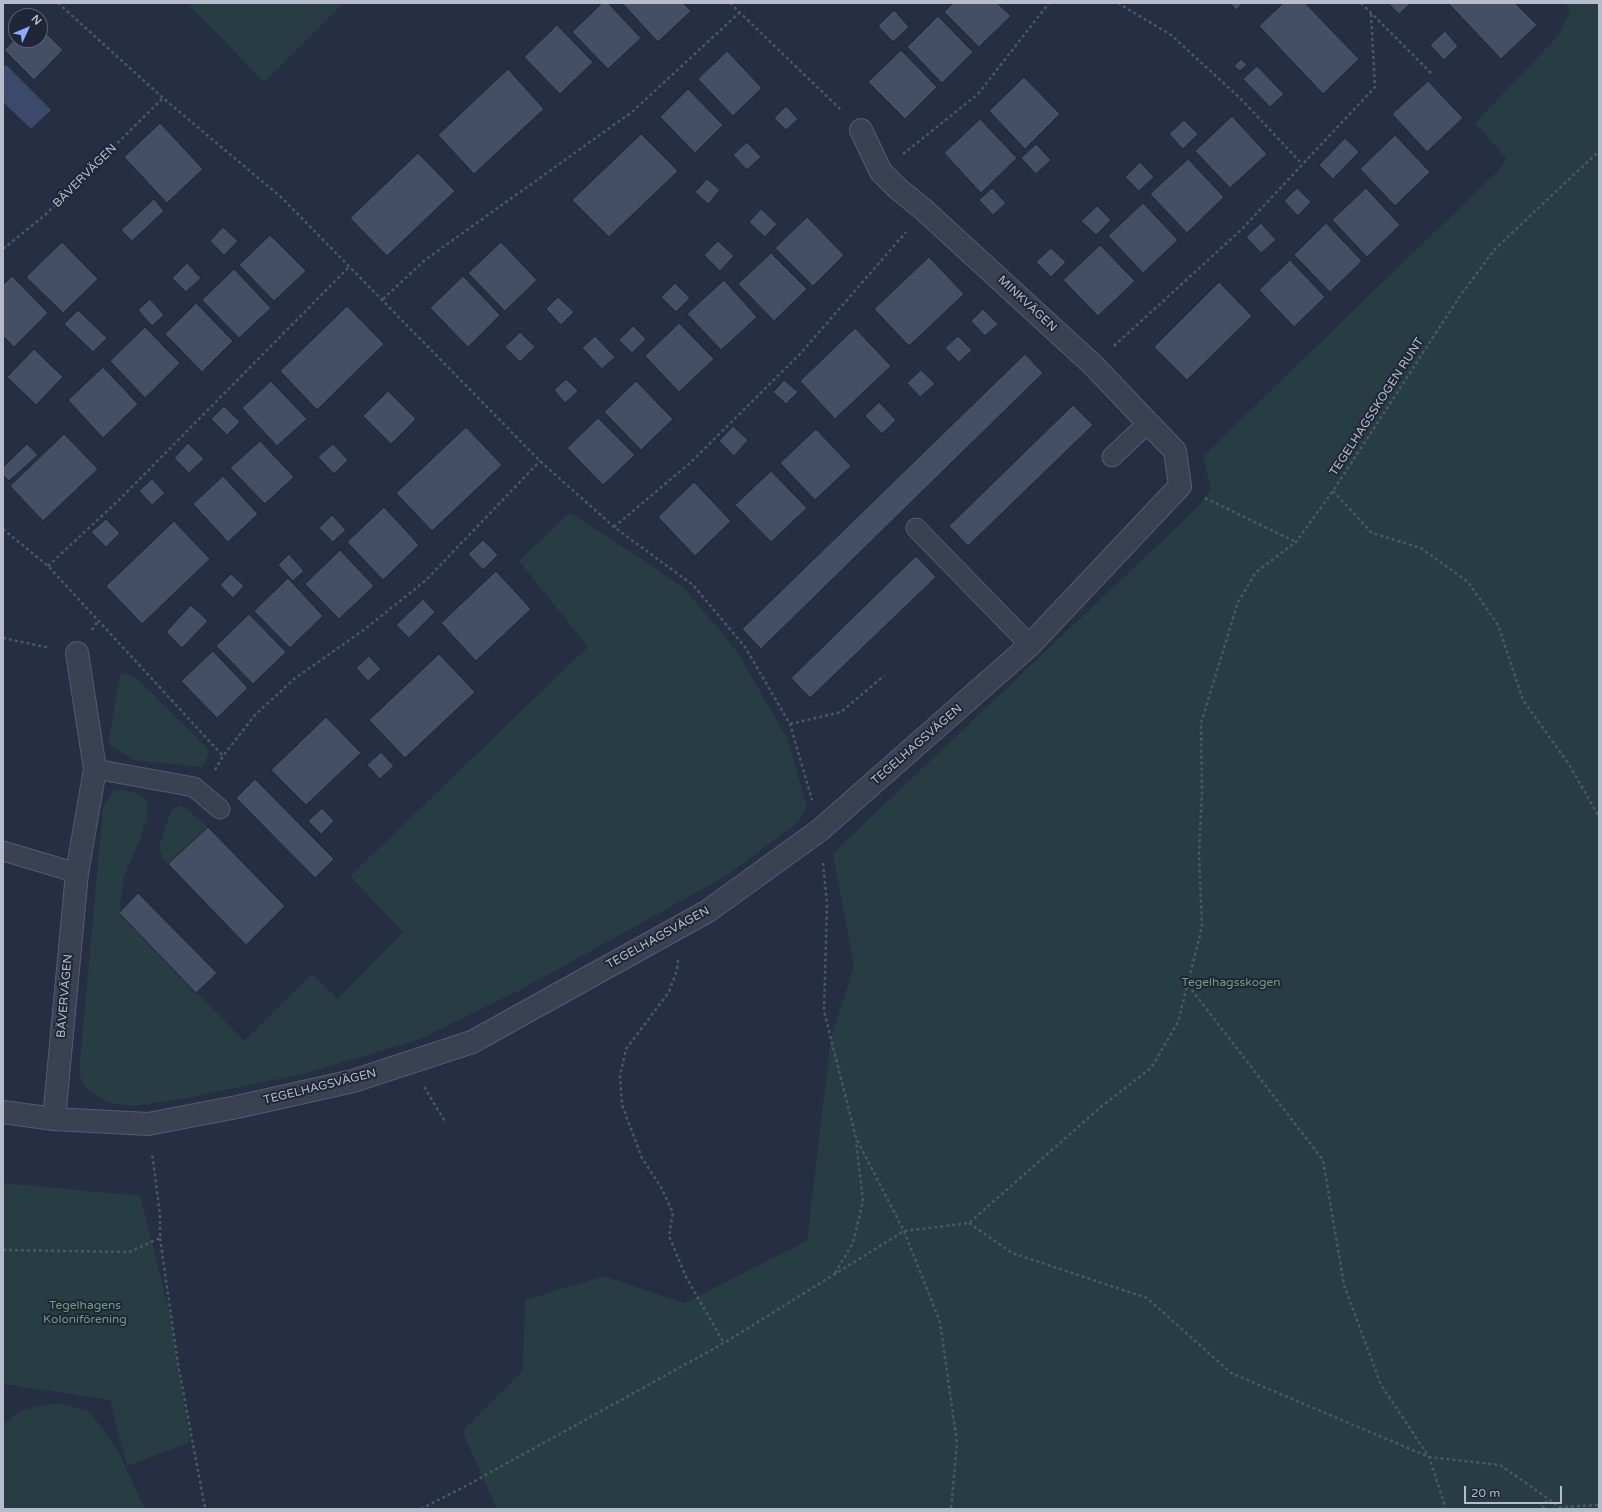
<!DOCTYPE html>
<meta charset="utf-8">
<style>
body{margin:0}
#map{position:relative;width:1602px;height:1512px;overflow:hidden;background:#252e42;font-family:"Varela Round",sans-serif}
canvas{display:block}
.frame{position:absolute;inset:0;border:4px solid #b7bccc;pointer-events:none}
.north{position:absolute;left:8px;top:8px;width:40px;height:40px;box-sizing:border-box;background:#1f2637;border:1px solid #5c6273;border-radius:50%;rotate:46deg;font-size:11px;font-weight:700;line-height:16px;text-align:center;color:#b7bccc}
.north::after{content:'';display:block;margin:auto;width:14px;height:18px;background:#8daafb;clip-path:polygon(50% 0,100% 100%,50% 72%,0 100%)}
.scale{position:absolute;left:1464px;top:1486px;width:98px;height:18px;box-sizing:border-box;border:2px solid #b7bccc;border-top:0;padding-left:5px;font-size:12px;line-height:14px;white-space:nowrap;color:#b7bccc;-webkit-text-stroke:3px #1f2637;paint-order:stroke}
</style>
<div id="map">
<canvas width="1602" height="1512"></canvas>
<div class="frame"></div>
<div class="north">N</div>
<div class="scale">20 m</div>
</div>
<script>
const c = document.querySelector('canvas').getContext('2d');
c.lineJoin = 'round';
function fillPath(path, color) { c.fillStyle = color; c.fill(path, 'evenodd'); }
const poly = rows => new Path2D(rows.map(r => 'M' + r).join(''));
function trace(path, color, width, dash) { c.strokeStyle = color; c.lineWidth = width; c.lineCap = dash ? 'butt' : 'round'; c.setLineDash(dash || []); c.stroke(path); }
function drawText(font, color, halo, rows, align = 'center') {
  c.font = font + ' "Varela Round",sans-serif'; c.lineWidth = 4; c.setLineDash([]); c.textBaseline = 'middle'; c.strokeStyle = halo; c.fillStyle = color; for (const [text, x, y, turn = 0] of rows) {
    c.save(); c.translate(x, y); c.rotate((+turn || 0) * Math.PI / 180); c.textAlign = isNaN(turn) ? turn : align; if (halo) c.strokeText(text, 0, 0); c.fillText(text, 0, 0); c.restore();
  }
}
const green = poly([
 [187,3,344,3,264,82],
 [1564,3,1599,3,1599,1509,497,1509,462,1431,523,1371,525,1300,604,1276,684,1303,807,1241,831,1038,854,967,833,853,1200,505,1211,488,1203,456,1502,167,1506,158,1475,123,1560,34,1570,10],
 [570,513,639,557,686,590,736,650,787,738,807,807,798,822,726,876,520,990,418,1040,307,1073,181,1099,131,1106,107,1102,85,1088,79,1073,103,808,109,798,115,791,123,790,136,793,143,797,148,803,147,817,140,839,124,877,119,913,244,1041,312,974,338,999,403,932,350,876,588,647,519,561],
 [121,672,137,679,210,751,203,767,133,760,108,743],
 [179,806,184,807,208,827,168,864,163,858,160,850,160,844,171,811,175,807],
 [3,1183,140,1196,170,1315,190,1442,127,1466,110,1400,3,1384],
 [58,1403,89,1411,116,1447,145,1509,3,1509,3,1425,21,1410]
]);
const water = poly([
 [6,65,51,110,31,129,3,102,3,68]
]);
const building = poly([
 [602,3,608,3,641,38,608,69,572,32,602,3],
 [622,3,683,3,691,11,658,42,622,3],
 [953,3,997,3,1011,16,979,47,944,12,953,3],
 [1230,3,1243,3,1236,10,1230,3],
 [1283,3,1305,3,1359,59,1323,94,1259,26,1283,3],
 [1388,3,1411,3,1399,14,1388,3],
 [1450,3,1515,3,1537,25,1501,59,1449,4,1450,3],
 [894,10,909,27,893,42,878,26,894,10],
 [938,16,973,52,942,83,907,47,938,16],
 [557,25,593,62,560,94,524,57,557,25],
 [40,27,63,50,34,80,4,50,16,38,16,40,40,40,40,27],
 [1445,31,1458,46,1444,60,1430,45,1445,31],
 [901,50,937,87,905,119,868,82,901,50],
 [727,51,762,88,733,116,698,79,727,51],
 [1241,59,1247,65,1240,71,1234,66,1241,59],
 [1257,66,1284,94,1270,107,1243,79,1257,66],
 [508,69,544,109,474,174,438,135,508,69],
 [1024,77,1060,114,1025,149,989,111,1024,77],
 [1428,81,1463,118,1427,152,1392,114,1428,81],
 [688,89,723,125,695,153,660,117,688,89],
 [786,106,798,119,786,130,774,118,786,106],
 [1232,116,1267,154,1230,188,1195,151,1232,116],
 [980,119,1017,158,981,193,944,153,980,119],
 [1184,120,1198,134,1183,149,1169,134,1184,120],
 [160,123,203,169,167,203,124,157,160,123],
 [641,134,678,171,609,237,572,200,641,134],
 [1395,135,1430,172,1395,206,1360,169,1395,135],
 [1345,138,1359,152,1333,179,1319,165,1345,138],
 [747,142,761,157,747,170,733,155,747,142],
 [1036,144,1051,160,1036,174,1021,158,1036,144],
 [418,153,455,191,387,256,350,218,418,153],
 [1188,159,1224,197,1187,233,1150,194,1188,159],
 [1140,162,1154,177,1139,191,1125,177,1140,162],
 [707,179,720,190,708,204,695,192,707,179],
 [992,188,1006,203,993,215,979,200,992,188],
 [1297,188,1311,202,1298,216,1284,201,1297,188],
 [1366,188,1400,225,1367,257,1332,220,1366,188],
 [154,199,164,211,132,241,121,230,154,199],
 [1143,203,1178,240,1143,273,1108,236,1143,203],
 [1097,206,1111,220,1096,235,1081,221,1097,206],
 [761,209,777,224,765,237,749,222,761,209],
 [807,217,844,255,813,286,775,248,807,217],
 [1261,223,1276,240,1261,253,1246,237,1261,223],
 [1326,223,1362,261,1330,292,1294,255,1326,223],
 [223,227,238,241,224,255,210,241,223,227],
 [270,235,306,271,274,301,239,265,270,235],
 [718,241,734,256,720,271,704,255,718,241],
 [62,242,98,279,63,313,26,277,62,242],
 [501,242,537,280,505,311,468,273,501,242],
 [1100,245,1135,281,1098,316,1063,280,1100,245],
 [1051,248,1066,262,1051,277,1036,262,1051,248],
 [771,253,807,289,774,321,738,284,771,253],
 [929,257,964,294,909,346,874,309,929,257],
 [1290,260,1325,297,1294,327,1259,290,1290,260],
 [187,263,201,278,186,292,172,278,187,263],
 [234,269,271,308,239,338,202,300,234,269],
 [12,276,48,313,14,347,3,336,3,285,12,276],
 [463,276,500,315,468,347,430,308,463,276],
 [724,280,757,317,721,350,687,314,724,280],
 [1219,282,1252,316,1187,380,1154,347,1219,282],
 [675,283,690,298,676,312,661,297,675,283],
 [558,297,574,312,561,325,546,309,558,297],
 [150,299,164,315,152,326,138,310,150,299],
 [196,303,233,341,202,372,165,334,196,303],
 [347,306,384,344,317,410,280,371,347,306],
 [983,309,998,324,985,336,971,321,983,309],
 [78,310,107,338,93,352,64,324,78,310],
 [679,323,714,359,679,392,645,356,679,323],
 [633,326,646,339,632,353,619,340,633,326],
 [145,327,180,363,145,398,110,361,145,327],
 [855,328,891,366,835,419,800,381,855,328],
 [520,332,535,347,520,362,505,347,520,332],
 [595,336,615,357,602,369,582,348,595,336],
 [958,336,972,350,959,362,945,348,958,336],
 [34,349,63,377,36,405,7,377,34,349],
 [1025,354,1043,373,761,649,742,629,1025,354],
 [103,367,138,404,103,438,68,400,103,367],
 [921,370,935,384,920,397,907,383,921,370],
 [566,379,578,391,565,403,554,390,566,379],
 [784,380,798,392,786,404,773,392,784,380],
 [271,381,307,419,277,446,242,408,271,381],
 [636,381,673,419,641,450,604,412,636,381],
 [388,391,416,419,391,444,363,416,388,391],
 [879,402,896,420,882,434,865,416,879,402],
 [1073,405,1093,425,968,546,949,526,1073,405],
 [224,406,240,422,227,435,211,419,224,406],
 [598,418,635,455,603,485,567,448,598,418],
 [733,426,748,440,734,456,719,441,733,426],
 [466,427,502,465,432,531,396,493,466,427],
 [816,429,851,466,815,500,780,463,816,429],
 [64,434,98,469,43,521,10,486,64,434],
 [260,441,294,477,265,504,230,468,260,441],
 [188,443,204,459,189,473,174,458,188,443],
 [27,444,38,455,9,481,3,475,3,467,27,444],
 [333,444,348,460,334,474,318,457,333,444],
 [771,471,807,508,771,542,735,505,771,471],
 [223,476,258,514,228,542,193,504,223,476],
 [152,479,165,493,152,505,139,491,152,479],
 [694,482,731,521,695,556,658,517,694,482],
 [384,507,419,545,383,580,347,542,384,507],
 [332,515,346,530,333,542,319,528,332,515],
 [106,519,120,533,106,547,91,532,106,519],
 [174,521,210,559,142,624,106,586,174,521],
 [483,540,498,555,483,570,468,554,483,540],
 [340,550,374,586,339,619,305,584,340,550],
 [289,554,304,571,293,581,278,565,289,554],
 [916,556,936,577,810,698,791,678,916,556],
 [496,571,531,609,476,661,441,623,496,571],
 [231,574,244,586,233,598,220,585,231,574],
 [288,578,323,616,290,648,254,611,288,578],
 [423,599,435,612,409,638,396,625,423,599],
 [191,605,208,621,182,648,166,632,191,605],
 [249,614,286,652,253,684,216,646,249,614],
 [213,651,248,688,217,718,181,681,213,651],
 [439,654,475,692,405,758,369,720,439,654],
 [369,656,381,669,368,681,356,668,369,656],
 [326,717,361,753,306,805,271,770,326,717],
 [381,752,394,766,380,779,367,765,381,752],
 [255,779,334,859,315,878,236,798,255,779],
 [322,808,334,821,321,834,308,821,322,808],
 [208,827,285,906,246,945,168,864,208,827],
 [138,893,217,973,196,993,119,913,138,893]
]);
const path = poly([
 [58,3,163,98,282,198,540,461,614,527,693,585,745,647,790,724,812,800],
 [730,3,841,110],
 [1118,3,1171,35,1241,99,1302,164],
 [1361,3,1432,74],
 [903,154,978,94,1049,3],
 [3,249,45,215,163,98],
 [383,299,425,260,632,112,740,12],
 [1114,346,1242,229,1375,87,1371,14],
 [1333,491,1372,533,1421,548,1468,582,1498,625,1523,700,1570,766,1599,817],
 [1205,498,1296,542],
 [614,527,690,463,800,354,906,232],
 [3,529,48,566,223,756],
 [48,566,118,501,349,267],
 [92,630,98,621],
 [3,638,50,648],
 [790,724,841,712,884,676],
 [215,770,223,756,255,715,294,679,365,629,425,581,540,461],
 [823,863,827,904,824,1011,856,1138,904,1231,940,1322,957,1443,951,1509],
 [678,960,677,970,669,992,626,1049,620,1076,622,1105,642,1158,662,1189,673,1213,669,1236,686,1277,724,1343],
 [1188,985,1323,1160,1344,1285,1381,1385,1429,1457,1446,1509],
 [424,1087,446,1123],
 [969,1223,1012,1253,1147,1298,1231,1373,1429,1457,1500,1465,1560,1507,1599,1505],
 [160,1238,178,1364,204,1503,206,1509],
 [3,1250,129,1252,160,1238,160,1215,152,1153],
 [835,1273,853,1243,863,1201,856,1141],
 [421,1509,464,1487,724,1343,904,1231,969,1223,1102,1106,1151,1068,1178,1022,1202,927,1199,854,1202,792,1201,723,1238,602,1256,572,1296,542,1333,491,1460,296,1495,249,1599,151],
 [1543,1509,1547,1499]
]);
const service = poly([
 [1112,457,1148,423],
 [916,528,1030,645],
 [95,769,194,787,220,809],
 [3,851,77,873]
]);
const minor = poly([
 [3,1112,54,1119,148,1124,237,1107,353,1081,472,1042,708,911,820,830,1030,645,1180,486,1175,451,1093,365,924,210,896,187,881,172,861,130],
 [54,1119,77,873,95,769,77,653]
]);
const streetNames = [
 ["BÄVERVÄGEN",85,176,-45],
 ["MINKVÄGEN",1027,304,43],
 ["TEGELHAGSSKOGEN RUNT",1377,407,-57],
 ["TEGELHAGSVÄGEN",917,745,-41],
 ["TEGELHAGSVÄGEN",658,938,-29],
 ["BÄVERVÄGEN",65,996,-85],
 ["TEGELHAGSVÄGEN",320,1087,-14]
];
const parkNames = [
 ["Tegelhagsskogen",1231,983],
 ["Tegelhagens",85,1306],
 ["Koloniförening",85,1320]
];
fillPath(green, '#283d43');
fillPath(water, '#3b4a6b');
fillPath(building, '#444e64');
trace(building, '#212839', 1);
trace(service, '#555c6c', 21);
trace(minor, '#555c6c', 24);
trace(path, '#465a60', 2.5, [3, 3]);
trace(service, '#3a4152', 19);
trace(minor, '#3a4152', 22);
drawText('12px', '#b7bccc', '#1f2637', streetNames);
drawText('12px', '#6d9d7e', '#1f2637', parkNames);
</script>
